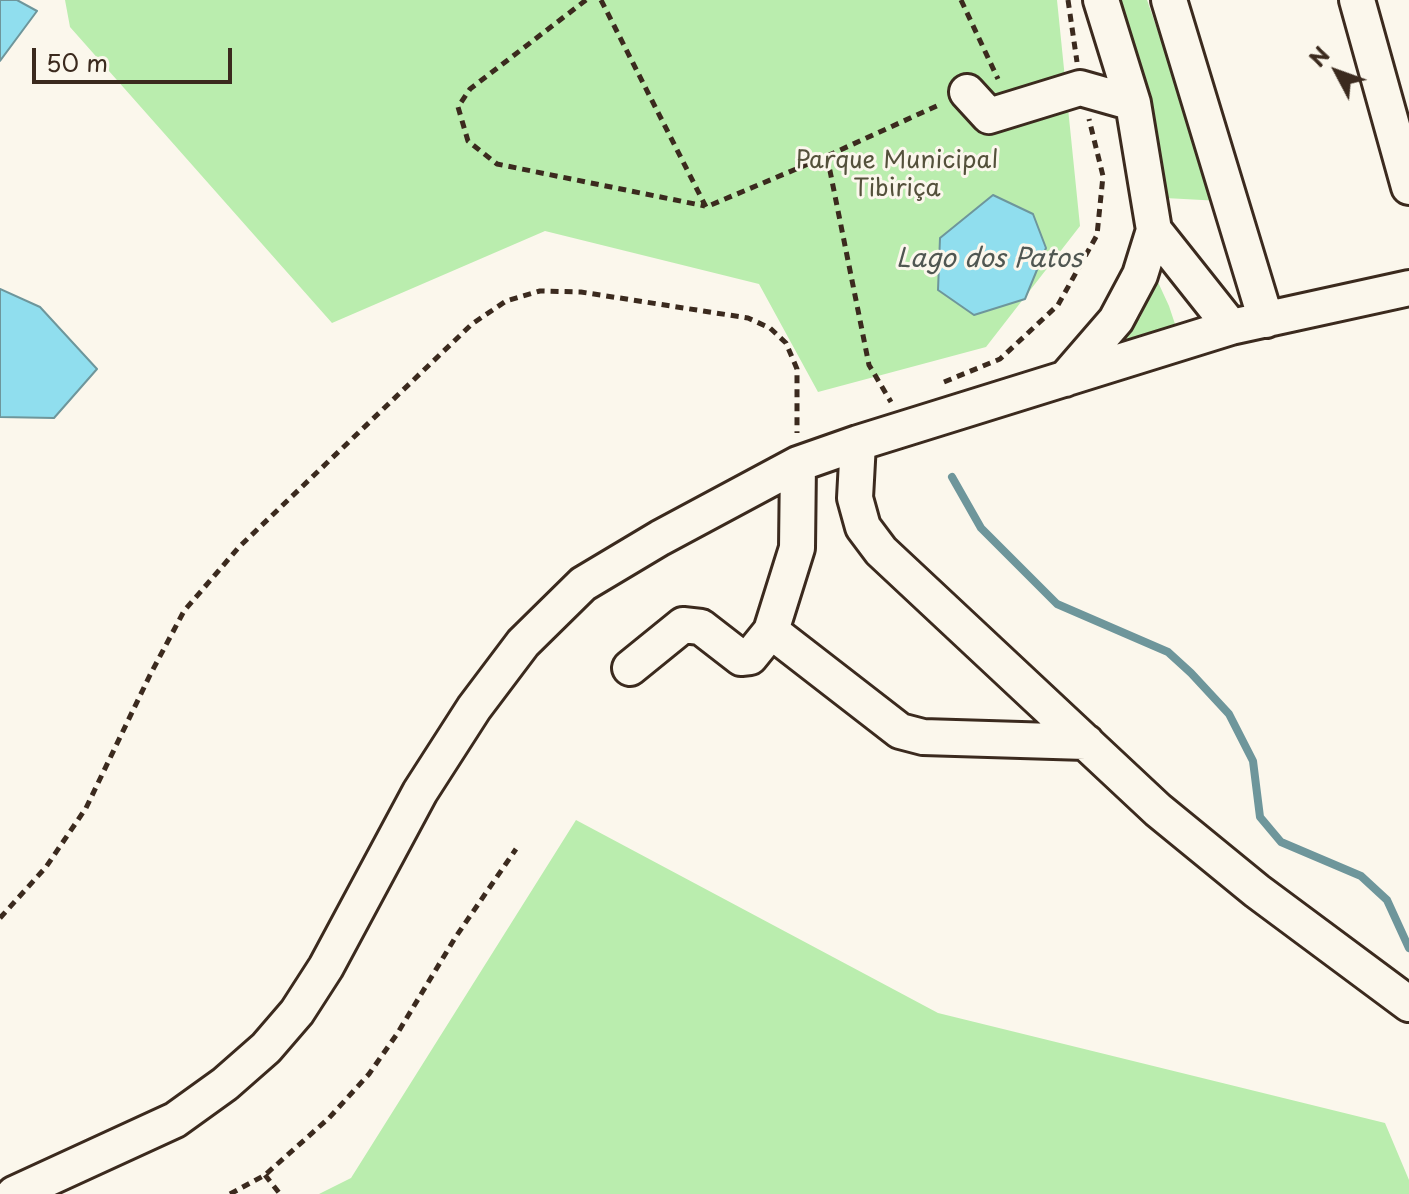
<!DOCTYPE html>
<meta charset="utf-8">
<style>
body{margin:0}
#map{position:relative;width:1409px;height:1194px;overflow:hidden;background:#fbf7ec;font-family:"Playpen Sans",sans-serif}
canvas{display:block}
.north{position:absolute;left:1297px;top:32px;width:80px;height:80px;-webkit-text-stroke:6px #fbf7ec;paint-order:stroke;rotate:311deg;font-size:22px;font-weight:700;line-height:32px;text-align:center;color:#3b2a1e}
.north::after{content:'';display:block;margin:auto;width:28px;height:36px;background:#3b2a1e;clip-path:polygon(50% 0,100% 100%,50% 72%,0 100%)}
.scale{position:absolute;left:32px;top:48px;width:200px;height:36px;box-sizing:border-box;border:4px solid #3b2a1e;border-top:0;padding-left:10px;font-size:24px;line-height:28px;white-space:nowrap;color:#3b2a1e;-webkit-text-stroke:6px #fbf7ec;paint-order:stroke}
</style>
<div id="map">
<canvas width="1409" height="1194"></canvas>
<div class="north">N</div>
<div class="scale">50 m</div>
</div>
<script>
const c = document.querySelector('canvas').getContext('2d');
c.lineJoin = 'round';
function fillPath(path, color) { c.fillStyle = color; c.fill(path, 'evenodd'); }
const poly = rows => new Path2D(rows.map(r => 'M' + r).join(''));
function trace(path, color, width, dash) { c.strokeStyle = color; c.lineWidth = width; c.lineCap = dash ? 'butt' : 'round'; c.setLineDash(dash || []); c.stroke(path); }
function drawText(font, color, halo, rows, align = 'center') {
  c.font = font + ' "Playpen Sans",sans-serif'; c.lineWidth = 6; c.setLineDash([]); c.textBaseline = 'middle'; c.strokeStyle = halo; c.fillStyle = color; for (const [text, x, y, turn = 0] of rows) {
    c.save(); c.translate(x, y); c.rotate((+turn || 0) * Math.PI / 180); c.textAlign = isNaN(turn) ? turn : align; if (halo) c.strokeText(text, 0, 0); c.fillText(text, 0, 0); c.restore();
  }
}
const green = poly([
 [65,0,1057,0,1080,226,986,347,818,392,759,284,545,231,332,323,70,27],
 [1105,0,1147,0,1191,126,1221,201,1165,198],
 [1157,280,1169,306,1178,333,1114,343,1140,318],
 [576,820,938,1013,1385,1123,1409,1180,1409,1194,319,1194,351,1178]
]);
const water = poly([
 [0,0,17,0,37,11,0,61,0,0],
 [993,195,1033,214,1046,248,1025,299,974,315,938,290,940,238,993,195],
 [0,289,40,307,97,369,54,418,0,417,0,289]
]);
const stream = poly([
 [952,477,981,528,1057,604,1168,652,1191,673,1229,714,1253,761,1260,817,1281,842,1361,876,1387,900,1409,948]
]);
const path = poly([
 [586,0,470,89,458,107,468,141,497,164,705,206],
 [601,0,706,207,827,156,941,104],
 [961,0,998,79],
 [1068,0,1077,62],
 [827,156,869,365,891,402],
 [944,382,1000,359,1058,305,1097,235,1103,176,1089,119],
 [0,918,46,867,86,808,150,675,184,611,239,547,472,324,506,301,540,291,581,292,748,318,770,328,786,343,797,369,797,433],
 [265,1175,280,1194],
 [230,1194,265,1175,329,1118,369,1074,397,1034,455,938,516,849]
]);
const minor = poly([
 [1169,0,1266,320],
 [1357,0,1409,187],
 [967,92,989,116,1080,88,1133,103],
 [1154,230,1231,327],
 [1065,379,1116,320,1140,275,1154,230,1133,103,1101,0],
 [858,443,855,498,863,527,881,551,1158,810,1257,891,1409,1004],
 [798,464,797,548,771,631,900,731,923,737,1086,742],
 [630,668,683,625,701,627,741,658,750,657,771,631],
 [14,1194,175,1120,225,1084,266,1048,297,1012,326,967,420,792,474,708,523,643,583,584,660,538,798,464,858,443,1231,327,1409,288]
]);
const parkNames = [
 ["Parque Municipal",897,161],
 ["Tibiriça",897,189]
];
const waterNames = [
 ["Lago dos Patos",989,260]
];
fillPath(green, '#baedae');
fillPath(water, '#90deee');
trace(water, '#6e969b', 2);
trace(stream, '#6e969b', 8);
trace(minor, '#3b2a1e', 40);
trace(path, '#3b2a1e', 5, [8, 6]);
trace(minor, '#fbf7ec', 34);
drawText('24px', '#54513b', '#fbf7ec', parkNames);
drawText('italic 26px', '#505752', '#fbf7ec', waterNames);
</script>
